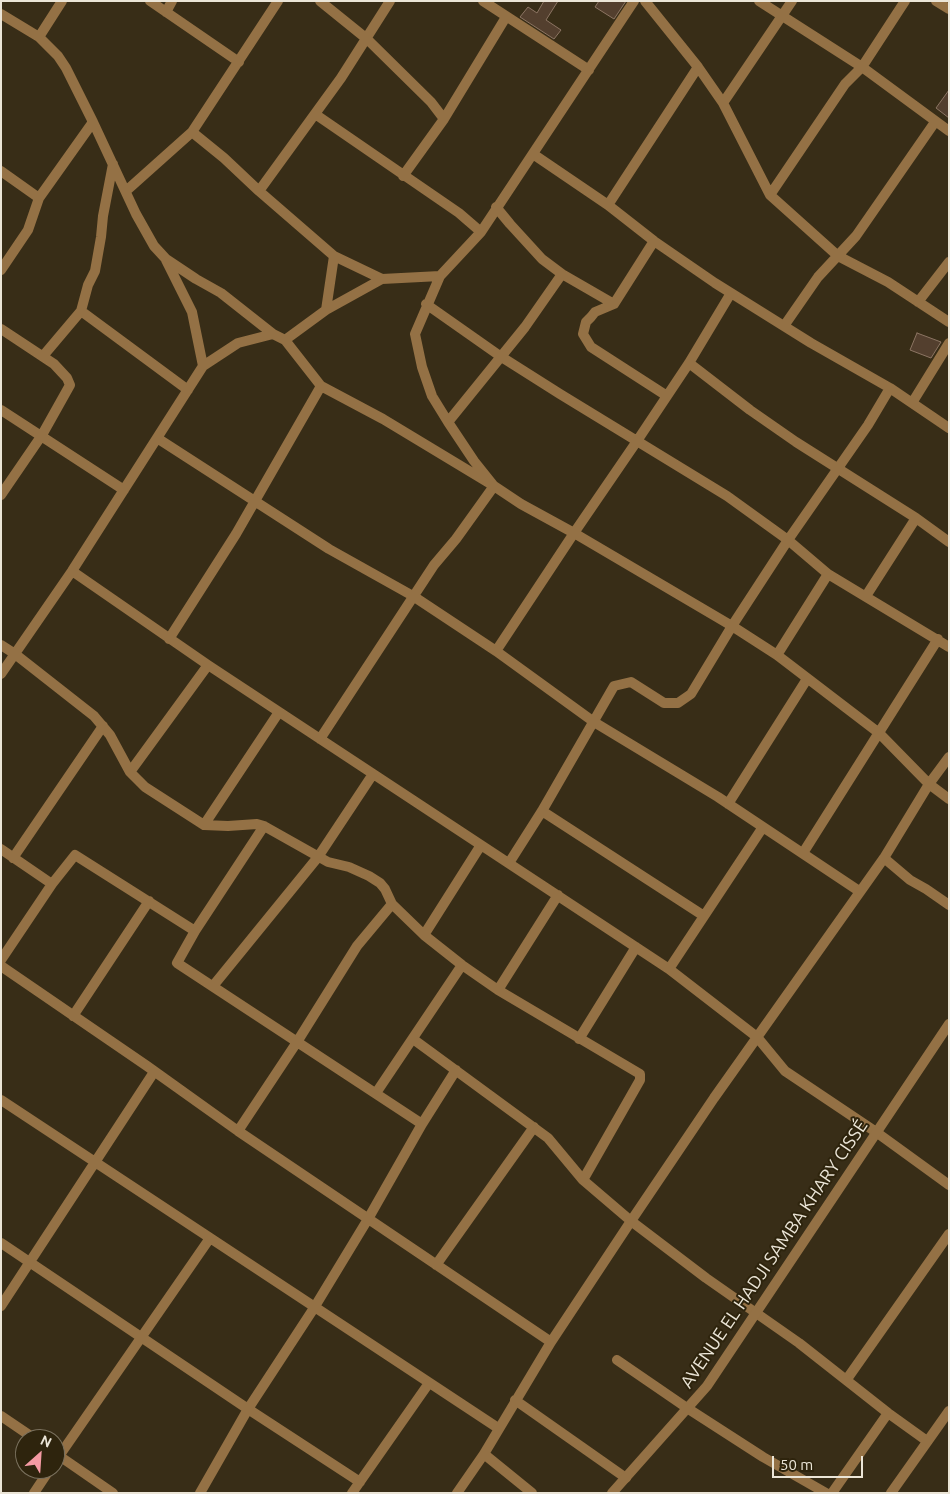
<!DOCTYPE html>
<meta charset="utf-8">
<style>
body{margin:0}
#map{position:relative;width:950px;height:1494px;overflow:hidden;background:#382d17;font-family:Ubuntu,sans-serif}
canvas{display:block}
.frame{position:absolute;inset:0;border:2px solid #ebe5d7;pointer-events:none}
.north{position:absolute;left:15px;top:1429px;width:50px;height:50px;box-sizing:border-box;background:#2e240d;border:1px solid #7a715e;border-radius:50%;rotate:26deg;font-size:14px;font-weight:700;line-height:20px;text-align:center;color:#ebe5d7}
.north::after{content:'';display:block;margin:auto;width:18px;height:22px;background:#f49aa3;clip-path:polygon(50% 0,100% 100%,50% 72%,0 100%)}
.scale{position:absolute;left:772px;top:1456px;width:91px;height:22px;box-sizing:border-box;border:2px solid #ebe5d7;border-top:0;padding-left:6px;font-size:15px;line-height:18px;white-space:nowrap;color:#ebe5d7;-webkit-text-stroke:4px #2e240d;paint-order:stroke}
</style>
<div id="map">
<canvas width="950" height="1494"></canvas>
<div class="frame"></div>
<div class="north">N</div>
<div class="scale">50 m</div>
</div>
<script>
const c = document.querySelector('canvas').getContext('2d');
c.lineJoin = 'round';
function fillPath(path, color) { c.fillStyle = color; c.fill(path, 'evenodd'); }
const poly = rows => new Path2D(rows.map(r => 'M' + r).join(''));
function trace(path, color, width, dash) { c.strokeStyle = color; c.lineWidth = width; c.lineCap = dash ? 'butt' : 'round'; c.setLineDash(dash || []); c.stroke(path); }
function drawText(font, color, halo, rows, align = 'center') {
  c.font = font + ' Ubuntu,sans-serif'; c.lineWidth = 4; c.setLineDash([]); c.textBaseline = 'middle'; c.strokeStyle = halo; c.fillStyle = color; for (const [text, x, y, turn = 0] of rows) {
    c.save(); c.translate(x, y); c.rotate((+turn || 0) * Math.PI / 180); c.textAlign = isNaN(turn) ? turn : align; if (halo) c.strokeText(text, 0, 0); c.fillText(text, 0, 0); c.restore();
  }
}
const building = poly([
 [544,1,558,1,546,20,561,30,554,39,520,17,528,7,537,13,544,1],
 [599,1,626,1,614,19,595,7,599,1],
 [949,90,949,118,936,108,949,90],
 [917,333,941,342,931,358,910,350,917,333]
]);
const minor = poly([
 [150,1,239,62],
 [278,1,192,132,224,158,259,191,334,256,382,279],
 [320,1,367,39,431,102,444,119],
 [483,1,589,70],
 [645,1,698,67,723,103,770,195,838,256,888,282,949,322],
 [759,1,862,67,949,131],
 [936,1,949,9],
 [166,12,172,1],
 [1,14,39,37,58,56,66,68,93,122,136,214,154,246,166,259,196,279,221,293,273,334,285,340,321,386,383,419,494,486,456,539,434,565,320,739],
 [39,37,62,1],
 [723,103,792,1],
 [315,114,459,213,481,232],
 [533,154,608,205,654,241,715,283,811,343,890,388,949,428],
 [1,171,39,198],
 [403,176,444,119,506,17],
 [126,191,192,132],
 [259,191,341,78,390,1],
 [770,195,845,84,862,67,905,1],
 [608,205,698,67],
 [496,207,510,224,542,259,562,274,614,304],
 [654,241,614,304,595,312,591,317,586,322,583,334,591,347,667,396],
 [166,260,192,312,203,366],
 [1,270,28,230,39,198,93,122],
 [440,276,415,334,422,367,432,396,448,422,474,461,494,486,521,504,574,533,732,626,777,655,879,733,929,784,949,799],
 [918,302,949,262],
 [426,304,500,356,560,394,727,496,788,540,828,574,949,647],
 [326,310,334,256],
 [81,311,188,390],
 [784,326,818,277,856,236,935,122],
 [1,329,54,364,67,378,70,385,42,435,1,495],
 [285,340,326,310,382,279,440,276,481,232,634,1],
 [43,356,81,311,88,285,95,271,101,237,103,216,113,164],
 [689,363,750,410,796,442,916,518,949,542],
 [912,403,949,343],
 [1,410,124,490],
 [448,422,525,327,562,274],
 [157,438,329,549,413,596,496,651,594,722,718,797,859,891],
 [72,571,208,665,669,969,757,1037,785,1071,876,1132,949,1185],
 [866,596,916,518],
 [169,639,236,534,321,386],
 [1,645,15,654,94,716,110,735,130,772,145,787,204,825,228,826,257,824,264,826,328,862,349,867,369,876,380,883,385,889,392,904,424,935,462,965,498,990,640,1074,640,1080,583,1180],
 [496,651,574,533,637,441,689,363,731,293],
 [777,655,828,574],
 [1,674,72,571,203,366,238,343,273,334],
 [130,772,208,665],
 [728,804,807,679],
 [542,811,704,916],
 [204,825,279,712],
 [264,826,195,931,177,963,422,1124],
 [1,849,52,884],
 [803,853,938,639],
 [13,858,103,726],
 [884,858,910,880,926,889,949,905],
 [509,863,542,811,614,686,631,682,664,703,678,703,691,694,732,626,788,540,868,425,890,388],
 [424,935,481,845],
 [1,960,52,884,75,855,195,931],
 [1,966,147,1066,238,1131,551,1342],
 [669,969,763,827],
 [213,986,318,857,373,774],
 [498,990,558,895],
 [73,1016,149,901],
 [413,1039,548,1138,583,1180,631,1221,706,1278,799,1343,888,1413,927,1441],
 [579,1039,636,947],
 [376,1093,462,965],
 [1,1100,498,1428],
 [238,1131,297,1042,357,946,392,904],
 [1,1243,248,1409,360,1482],
 [436,1265,534,1127],
 [1,1306,154,1072],
 [617,1360,687,1408,763,1457,826,1493],
 [847,1379,949,1234],
 [515,1400,626,1478],
 [1,1416,35,1439],
 [55,1453,113,1493],
 [484,1454,532,1493],
 [55,1462,210,1238],
 [34,1493,50,1469],
 [200,1493,248,1409,314,1308,368,1219,422,1124,456,1070],
 [352,1493,429,1383],
 [457,1493,484,1454,551,1342,631,1221,714,1098,884,858,929,784,949,757],
 [832,1493,888,1413],
 [891,1493,949,1411]
]);
const tertiary = poly([
 [612,1493,707,1386,949,1024]
]);
const streetNames = [
 ["AVENUE EL HADJI SAMBA KHARY CISSÉ",774,1254,-56]
];
fillPath(building, '#533f2e');
trace(building, '#8c7563', 1);
trace(minor, '#947145', 10);
trace(tertiary, '#947145', 10);
drawText('18px', '#ebe5d7', '#2e240d', streetNames);
</script>
